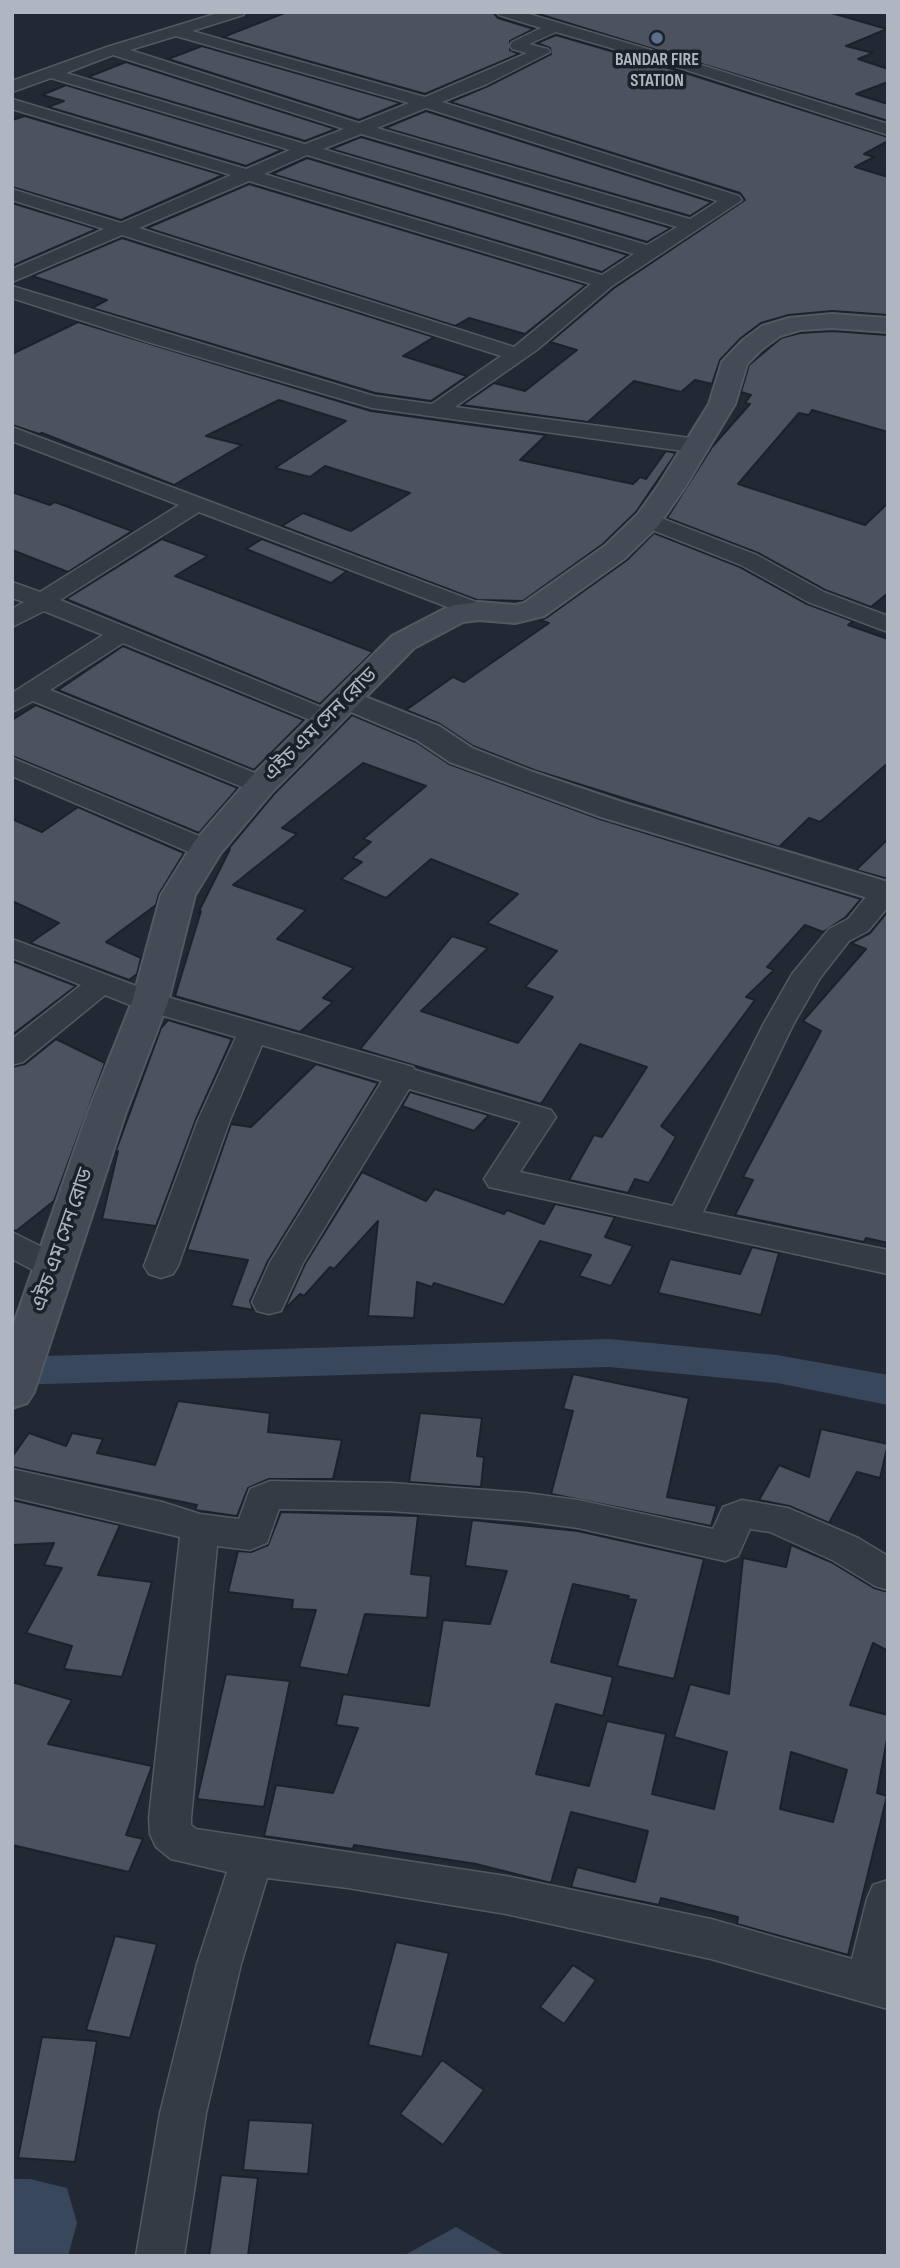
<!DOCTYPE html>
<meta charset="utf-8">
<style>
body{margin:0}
#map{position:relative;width:900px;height:2268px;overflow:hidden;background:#222934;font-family:"Sofia Sans Condensed",sans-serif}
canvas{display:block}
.frame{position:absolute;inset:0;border:14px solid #afb6c1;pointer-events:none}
</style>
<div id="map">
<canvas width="900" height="2268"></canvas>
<div class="frame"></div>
</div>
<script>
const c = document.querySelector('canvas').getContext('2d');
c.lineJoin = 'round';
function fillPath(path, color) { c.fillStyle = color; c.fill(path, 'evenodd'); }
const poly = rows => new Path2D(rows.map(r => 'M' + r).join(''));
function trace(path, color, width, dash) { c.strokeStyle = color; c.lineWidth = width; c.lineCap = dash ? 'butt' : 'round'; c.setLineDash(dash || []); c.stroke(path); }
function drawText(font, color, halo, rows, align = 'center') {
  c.font = font + ' "Sofia Sans Condensed","Noto Sans Bengali",sans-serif'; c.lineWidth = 7; c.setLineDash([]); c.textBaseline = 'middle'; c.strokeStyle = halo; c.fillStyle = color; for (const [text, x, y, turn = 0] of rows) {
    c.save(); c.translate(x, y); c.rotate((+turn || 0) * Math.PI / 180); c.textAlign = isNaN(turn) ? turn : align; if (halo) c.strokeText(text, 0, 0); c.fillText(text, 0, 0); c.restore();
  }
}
const water = poly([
 [30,2179,67,2188,77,2223,68,2256,12,2256,12,2179],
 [456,2227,506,2256,403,2256]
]);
const canal = poly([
 [609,1339,777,1355,888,1375,888,1405,777,1383,609,1367,12,1385,12,1357,609,1339]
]);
const building = poly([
 [287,12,493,12,498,18,534,29,510,41,510,50,519,54,425,94,223,37,287,12],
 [532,12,828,12,887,29,846,46,873,53,858,59,888,69,888,82,856,94,888,104,888,121,532,12],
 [556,35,679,71,888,137,888,141,864,154,874,157,855,167,888,177,888,315,832,311,789,315,761,323,741,338,720,360,712,384,695,380,681,392,634,381,588,422,462,405,494,383,525,391,577,350,550,342,614,288,745,200,740,193,450,102,488,86,551,54,550,48,537,43,556,35],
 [202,46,401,103,359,120,168,59,202,46],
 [126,62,336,129,305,141,88,77,126,62],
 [66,85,282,150,246,166,48,107,64,101,42,95,66,85],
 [426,111,712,202,690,216,385,128,426,111],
 [25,116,223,175,121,220,12,187,12,120,25,116],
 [361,137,671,228,647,242,331,149,361,137],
 [307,158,628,255,602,272,272,174,307,158],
 [249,184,586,285,525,334,469,318,455,326,147,228,249,184],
 [12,203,97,229,12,266,12,203],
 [122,238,434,337,403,356,467,376,431,401,375,393,92,308,107,300,32,276,122,238],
 [78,322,371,411,546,435,520,460,633,484,640,477,646,479,666,451,676,453,636,512,603,544,523,601,477,600,282,526,303,513,351,531,410,493,325,466,310,477,275,468,346,421,279,400,206,436,242,445,174,485,42,433,39,434,12,425,12,354,78,322],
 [832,331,888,335,888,432,812,410,809,415,799,413,738,484,865,525,888,503,888,593,871,607,825,590,758,553,667,518,712,447,750,404,745,403,751,395,741,392,749,365,781,338,800,333,832,331],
 [12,492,50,505,55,502,132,531,68,572,12,550,12,492],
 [654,533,740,567,807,604,853,621,848,625,888,639,888,763,820,822,809,818,779,847,534,770,473,746,440,724,406,710,453,677,464,682,549,623,539,620,546,618,627,560,654,533],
 [162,539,208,556,175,576,373,652,320,704,66,599,162,539],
 [262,539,347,571,331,583,246,549,262,539],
 [123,646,304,720,254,770,58,690,123,646],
 [36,705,238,788,199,833,12,756,12,720,36,705],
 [352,715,416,742,449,764,600,819,861,899,846,917,823,932,805,925,767,967,774,970,746,997,755,1000,661,1126,676,1137,649,1183,635,1179,628,1193,569,1180,594,1135,602,1137,647,1067,580,1044,541,1104,360,1049,452,936,488,948,421,1011,518,1043,553,997,525,987,557,951,487,923,518,894,431,859,386,898,341,879,362,862,352,858,371,842,363,839,426,786,363,763,282,828,297,834,233,885,306,910,277,939,354,968,323,998,333,1002,300,1032,175,996,201,911,198,913,230,849,224,854,274,794,352,715],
 [78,807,184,853,159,894,156,905,106,942,141,958,137,974,129,980,30,943,59,923,12,901,12,819,42,832,78,807],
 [888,839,888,879,856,870,888,839],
 [888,911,888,1243,866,1238,864,1242,735,1215,753,1180,743,1177,821,1031,803,1021,866,949,851,943,870,933,888,911],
 [12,961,76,986,12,1035,12,961],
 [168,1020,232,1039,196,1119,156,1226,102,1219,118,1151,115,1153,161,1028,168,1020],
 [56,1039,105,1063,54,1201,16,1231,12,1230,12,1067,25,1064,56,1039],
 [316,1064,378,1083,268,1261,250,1301,253,1310,231,1306,248,1260,187,1250,231,1124,251,1127,316,1064],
 [410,1092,489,1115,474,1131,402,1106,410,1092],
 [362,1172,426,1201,435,1189,504,1214,507,1210,544,1224,555,1204,615,1217,605,1237,633,1246,611,1286,579,1276,591,1255,540,1241,504,1305,434,1283,432,1287,417,1282,414,1318,368,1316,378,1221,334,1269,330,1267,304,1296,300,1294,284,1310,305,1264,362,1172],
 [752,1247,779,1253,761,1315,658,1293,670,1259,740,1274,752,1247],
 [573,1374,689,1398,667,1497,717,1506,711,1526,551,1494,573,1411,563,1409,573,1374],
 [178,1401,270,1413,268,1432,342,1440,333,1479,269,1479,248,1488,237,1516,201,1511,195,1510,197,1505,12,1467,12,1457,29,1433,66,1446,72,1433,103,1439,97,1453,155,1465,178,1401],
 [420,1413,482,1418,477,1456,484,1457,481,1487,409,1482,420,1413],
 [821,1429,888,1444,880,1478,857,1472,829,1523,789,1506,759,1500,779,1465,809,1477,821,1429],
 [12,1500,120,1525,98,1575,152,1582,122,1677,64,1669,72,1646,26,1633,62,1568,44,1565,54,1543,12,1545,12,1500],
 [281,1512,418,1516,411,1574,431,1576,427,1618,365,1614,348,1675,299,1667,316,1610,292,1609,293,1600,228,1592,238,1551,251,1552,268,1545,281,1512],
 [472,1520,578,1531,704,1559,674,1679,617,1666,636,1600,628,1599,629,1596,573,1584,551,1662,613,1677,603,1716,556,1704,536,1774,589,1786,607,1721,666,1734,652,1794,714,1809,727,1752,674,1737,690,1684,729,1694,743,1558,786,1567,791,1545,831,1562,874,1588,888,1592,888,1651,873,1643,850,1705,888,1715,888,1734,877,1793,887,1796,848,1955,737,1924,738,1917,661,1898,659,1905,571,1887,577,1867,635,1882,648,1831,571,1812,551,1883,476,1864,354,1845,353,1849,264,1836,276,1785,333,1793,358,1728,336,1725,343,1694,429,1706,443,1620,490,1624,507,1571,465,1566,472,1520],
 [791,1752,847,1770,833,1822,780,1809,791,1752],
 [226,1674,290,1681,264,1807,197,1799,226,1674],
 [12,1682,72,1700,48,1744,152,1766,126,1835,143,1839,129,1872,12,1845,12,1682],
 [115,1936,157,1944,130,2038,86,2030,115,1936],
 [396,1942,449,1953,422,2057,368,2045,396,1942],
 [573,1965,596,1980,564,2024,540,2007,573,1965],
 [42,2037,97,2041,75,2162,18,2158,42,2037],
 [442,2060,484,2090,443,2145,400,2114,442,2060],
 [249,2120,313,2123,308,2174,243,2170,249,2120],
 [221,2175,258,2178,248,2256,209,2256,221,2175]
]);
const minor = poly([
 [221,12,246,12,243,15,192,31,425,97,527,53,512,49,510,46,512,42,541,28,499,15,496,12,522,12,692,62,888,124,888,135,680,68,556,32,529,44,548,49,550,52,487,84,442,102,739,196,742,200,612,286,538,349,455,407,698,439,706,441,709,446,706,451,698,453,372,408,148,342,12,298,12,286,374,396,432,404,501,356,122,235,12,282,12,269,104,229,12,200,12,189,121,223,231,175,12,109,12,99,246,169,290,150,51,78,12,92,12,81,107,47,221,12],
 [176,36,409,103,359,123,130,50,176,36],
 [113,55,344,129,305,144,66,73,113,55],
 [426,108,718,201,690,219,377,128,426,108],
 [361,134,677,227,647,245,323,149,361,134],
 [307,155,634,254,602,275,264,174,307,155],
 [249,181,591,284,514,347,139,228,249,181],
 [12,427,487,606,491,611,487,616,479,618,471,616,199,512,60,600,338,714,342,719,338,724,329,727,320,724,123,643,50,690,270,779,274,785,270,791,261,793,252,791,33,701,12,712,12,693,103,635,44,611,12,627,12,609,24,602,12,598,12,582,40,592,179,505,12,441,12,427],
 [648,513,757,555,824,592,888,616,888,632,808,602,741,565,640,525,637,520,640,515,648,513],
 [12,758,216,843,220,849,216,855,206,857,196,855,12,776,12,758],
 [884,885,888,886,888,907,868,931,849,941,820,978,793,1025,703,1212,888,1250,888,1274,489,1187,484,1179,521,1122,409,1089,303,1263,281,1311,269,1314,257,1311,252,1302,270,1262,382,1081,262,1045,230,1120,178,1266,173,1274,161,1278,149,1274,144,1266,198,1120,236,1037,140,1009,105,995,23,1062,12,1065,12,1039,81,985,12,958,12,939,160,995,413,1067,415,1070,551,1110,556,1117,520,1172,673,1206,763,1025,792,974,829,929,848,919,874,887,884,885],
 [12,1232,66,1259,71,1267,66,1275,54,1279,42,1275,12,1259,12,1232],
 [12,1469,162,1502,200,1514,239,1519,250,1489,270,1481,391,1483,526,1493,578,1500,713,1529,723,1507,742,1500,788,1508,858,1538,888,1556,888,1590,875,1586,832,1560,770,1532,750,1529,738,1556,725,1561,578,1528,526,1521,391,1511,279,1509,267,1543,250,1550,217,1546,191,1818,191,1825,196,1829,506,1876,711,1919,852,1959,867,1899,873,1885,888,1880,888,2009,711,1959,506,1914,348,1888,267,1878,241,1964,206,2113,184,2256,136,2256,160,2113,197,1964,227,1872,171,1859,156,1847,150,1834,149,1818,180,1537,12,1497,12,1469]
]);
const tertiary = poly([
 [348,690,439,726,472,748,533,772,625,803,888,882,888,904,601,817,450,762,417,740,337,706,333,699,337,692,348,690]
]);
const secondary = poly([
 [832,314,888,318,888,332,832,328,800,330,780,336,761,350,747,364,735,404,685,487,658,526,625,558,544,616,515,623,479,620,463,622,414,648,272,792,220,854,195,895,168,1002,126,1112,34,1392,27,1403,12,1408,12,1329,88,1112,132,1002,161,895,194,842,250,778,392,636,446,608,456,605,479,602,515,605,524,603,605,546,638,514,658,486,709,404,722,362,743,340,762,326,789,318,832,314]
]);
const markers = [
 [657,38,7,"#5c6f8a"]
];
const farPoinames = [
 ["BANDAR FIRE",657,60],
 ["STATION",657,81]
];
const streetNames = [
 ["এইচ এম সেন রোড",321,725,-45],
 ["এইচ এম সেন রোড",63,1240,-71]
];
fillPath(water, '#39475c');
fillPath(canal, '#39475c');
fillPath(building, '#4a535f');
trace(building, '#1c222b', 2);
trace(minor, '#525962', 3);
trace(tertiary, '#525962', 4);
trace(secondary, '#525962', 4);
fillPath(minor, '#353b45');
fillPath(tertiary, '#353b45');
fillPath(secondary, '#444b57');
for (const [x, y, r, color] of markers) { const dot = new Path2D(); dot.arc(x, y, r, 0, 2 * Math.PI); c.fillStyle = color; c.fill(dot); trace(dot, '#1b2029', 2.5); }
drawText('bold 18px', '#afb6c1', '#1b2029', farPoinames);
drawText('21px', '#afb6c1', '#1b2029', streetNames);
</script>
